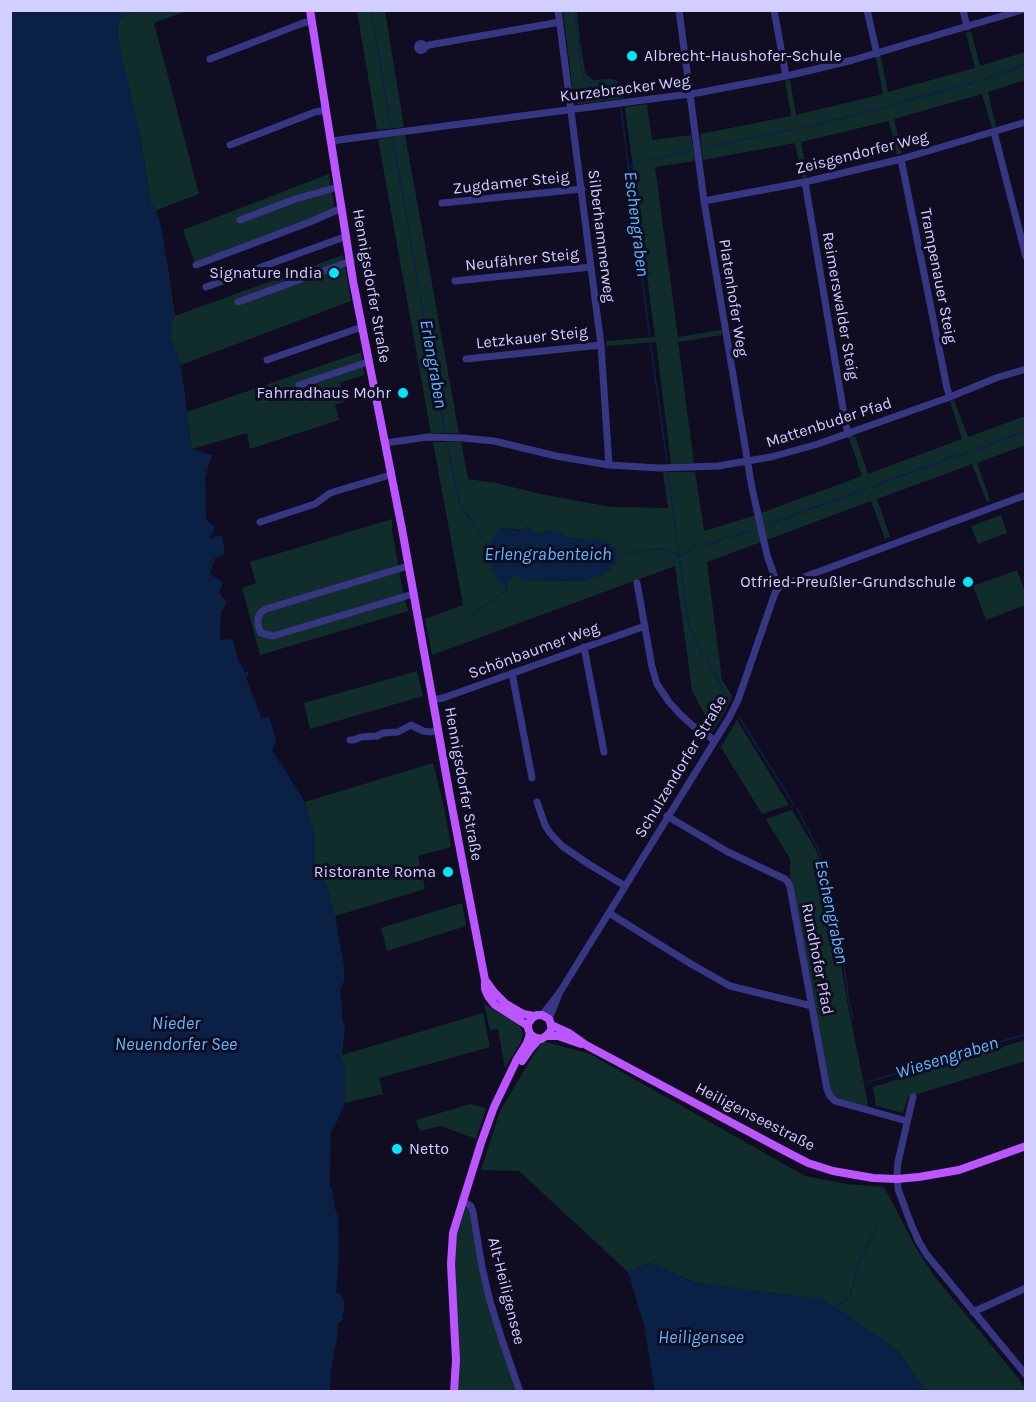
<!DOCTYPE html>
<meta charset="utf-8">
<style>
body{margin:0}
#map{position:relative;width:1036px;height:1402px;overflow:hidden;background:#100d22;font-family:Karla,sans-serif}
canvas{display:block}
.frame{position:absolute;inset:0;border:12px solid #d2ceff;pointer-events:none}
</style>
<div id="map">
<canvas width="1036" height="1402"></canvas>
<div class="frame"></div>
</div>
<script>
const c = document.querySelector('canvas').getContext('2d');
c.lineJoin = 'round';
function fillPath(path, color) { c.fillStyle = color; c.fill(path, 'evenodd'); }
const poly = rows => new Path2D(rows.map(r => 'M' + r).join(''));
function trace(path, color, width, dash) { c.strokeStyle = color; c.lineWidth = width; c.lineCap = dash ? 'butt' : 'round'; c.setLineDash(dash || []); c.stroke(path); }
function drawText(font, color, halo, rows, align = 'center') {
  c.font = font + ' Karla,sans-serif'; c.lineWidth = 6; c.setLineDash([]); c.textBaseline = 'middle'; c.strokeStyle = halo; c.fillStyle = color; for (const [text, x, y, turn = 0] of rows) {
    c.save(); c.translate(x, y); c.rotate((+turn || 0) * Math.PI / 180); c.textAlign = isNaN(turn) ? turn : align; if (halo) c.strokeText(text, 0, 0); c.fillText(text, 0, 0); c.restore();
  }
}
const green = poly([
 [121,11,187,11,154,23,199,194,157,210,150,203,142,145,117,36],
 [357,11,385,11,404,127,377,130],
 [563,11,577,11,580,41,585,71,587,75,593,80,612,79,617,81,619,89,623,89,624,98,579,104,574,101],
 [971,31,980,66,1025,52,1025,80,988,92,996,127,992,128,982,94,894,119,902,153,897,155,889,121,801,142,807,177,802,179,795,143,703,160,700,134,791,116,785,81,790,80,796,115,883,94,876,58,881,57,888,92,975,68,966,33],
 [647,104,652,140,691,135,695,161,655,167,678,337,721,330,722,335,678,342,694,463,671,464,656,342,606,346,606,341,655,337,625,107],
 [405,135,459,433,431,433,378,139],
 [329,174,335,211,195,263,183,230],
 [343,255,351,301,181,365,180,361,169,362,166,256,175,316],
 [361,352,364,375,340,383,346,401,335,405,339,420,250,449,247,433,192,449,188,421,176,374,181,367,187,412],
 [954,400,968,437,1025,416,1025,445,977,463,990,500,987,502,972,464,877,499,890,537,885,539,871,501,707,562,722,680,732,696,728,706,712,732,709,727,710,725,692,690,675,566,432,655,425,619,463,605,433,442,461,442,468,479,496,483,540,494,611,507,668,508,663,472,695,472,704,531,753,516,862,476,849,438,855,436,868,474,962,439,950,401],
 [506,528,516,529,532,534,549,531,565,537,583,539,589,541,592,538,603,542,616,547,616,564,586,581,524,580,516,574,498,529],
 [1001,515,1007,533,978,544,971,526],
 [392,519,392,531,404,597,408,611,260,655,242,588,256,583,250,562],
 [1017,570,1025,592,1025,605,986,620,973,586],
 [417,671,423,696,310,729,304,703],
 [737,720,789,805,762,814,721,747],
 [433,763,444,807,451,847,418,856,425,889,335,916,328,890,315,863,315,837,305,802],
 [792,810,816,850,822,865,839,949,846,996,868,1104,867,1107,836,1098,831,1092,791,886,790,869,790,859,766,819],
 [462,903,466,926,387,951,381,928],
 [484,1004,519,1025,523,1033,521,1042,505,1068,498,1029,490,1030],
 [483,1013,490,1047,379,1078,383,1094,345,1103,345,1085,332,1028,343,1021,345,1026,342,1055],
 [1025,1040,1025,1061,908,1097,903,1113,876,1106,873,1087],
 [542,1041,590,1054,805,1176,847,1184,884,1187,915,1246,934,1276,1015,1374,1025,1388,1025,1391,926,1391,899,1352,846,1314,820,1299,696,1283,650,1263,628,1272,519,1171,481,1170,500,1111],
 [470,1104,486,1108,476,1139,441,1126,420,1131,416,1120],
 [464,1208,468,1208,470,1209,477,1251,519,1391,457,1392,454,1267,457,1230]
]);
const water = poly([
 [10,11,121,11,117,36,141,138,150,203,157,210,163,237,174,317,170,337,180,361,192,449,212,455,205,477,206,520,215,527,209,539,222,535,225,554,215,558,210,574,223,582,219,593,227,603,221,612,220,640,233,639,238,661,243,667,245,673,248,672,248,675,246,678,262,719,269,716,276,739,272,750,305,802,315,837,315,863,328,890,335,916,344,966,344,981,340,990,342,1006,342,1017,345,1027,341,1055,345,1065,345,1103,335,1126,331,1132,330,1169,330,1188,332,1188,335,1209,338,1216,339,1255,336,1292,341,1295,344,1301,344,1311,342,1316,344,1319,338,1323,337,1338,331,1369,330,1391,11,1391],
 [526,526,531,527,533,534,549,531,558,531,565,537,583,539,589,541,592,538,616,547,616,564,605,574,586,581,524,580,516,574,503,586,492,570,490,552,490,543,498,529,506,528,521,531],
 [650,1263,696,1283,820,1299,846,1314,899,1352,926,1391,655,1391,644,1325,628,1272]
]);
const stream = poly([
 [371,10,391,129],
 [575,10,582,70,584,79,588,82,612,82,616,84,618,88,619,97],
 [120,18,136,10],
 [984,79,1026,65],
 [892,105,978,81],
 [621,108,650,340],
 [799,129,885,107],
 [392,137,406,213],
 [704,148,792,130],
 [650,159,691,151],
 [629,168,633,164,643,160],
 [407,218,419,290],
 [420,296,445,432],
 [651,346,667,462],
 [447,443,460,505,484,539],
 [974,450,1026,431],
 [668,474,677,539],
 [871,487,967,452],
 [767,525,866,489],
 [486,542,490,546],
 [704,545,753,530],
 [678,548,688,621,692,634,703,656],
 [628,554,645,550,662,549,669,551,679,557,691,549,696,547],
 [616,556,625,554],
 [506,585,508,588,506,591],
 [469,617,503,593],
 [707,662,729,699],
 [739,717,793,804],
 [797,809,818,849,824,864,843,955,848,997,853,1019],
 [868,1082,1026,1034],
 [833,1307,844,1302,850,1295,859,1264,878,1223]
]);
const minor = poly([
 [558,10,601,345,609,465],
 [679,10,704,201,752,488,767,555,775,578,780,586],
 [774,10,786,76],
 [867,10,877,54],
 [963,10,967,27],
 '417.5 47a3.5 3.5 0 1 1 7 0a3.5 3.5 0 1 1-7 0Z',
 [424,48,429,45,560,22],
 [210,59,303,23,311,21],
 [994,132,1026,257],
 [331,141,697,93,791,75,853,60,1022,10],
 [230,145,315,112,326,110],
 [901,159,947,388,950,397],
 [805,182,846,426,849,434],
 [704,201,805,182,901,159,1026,122],
 [442,203,582,189],
 [240,220,295,199,338,187],
 [196,265,310,222,342,208],
 [455,281,591,267],
 [206,287,347,236],
 [238,302,351,261],
 [466,359,601,345],
 [267,360,356,329,363,328],
 [299,385,368,362],
 [385,443,428,437,463,438,494,441,556,456,609,465,659,468,718,466,771,457,818,444,950,397,996,378,1026,369],
 [260,522,315,504,330,493,390,475],
 [408,566,266,609,261,612,258,618,258,626,261,633,273,636,413,594],
 [637,583,652,667,657,684,669,702,680,714,693,726,714,740],
 [584,647,604,752],
 [512,673,532,778],
 [432,700,443,698,645,626],
 [350,740,354,740,361,737,377,736,383,733,398,732,411,725,423,731,431,732,438,730],
 [537,802,545,825,550,833,562,846,590,865,625,886],
 [667,816,728,852,785,879,788,882,790,887,827,1089,830,1096,835,1101,907,1121],
 [609,913,691,964,730,986,812,1006],
 [542,1015,560,992,729,718,738,700,775,593,780,586,1026,495],
 [549,1019,558,997],
 [913,1097,898,1162,897,1174,898,1189,911,1224,919,1242,927,1255,1026,1375],
 [462,1201,471,1206,473,1212,482,1267,490,1301,502,1340,520,1392],
 [973,1312,1026,1288]
]);
const major = poly([
 [310,10,353,281,402,529,451,802,485,980,485,989,488,996,495,1005,528,1026],
 [485,980,494,992,506,1004,523,1014,534,1016],
 [551,1025,569,1033,586,1045,783,1150,808,1163,833,1171,873,1178,897,1179,919,1177,959,1170,1026,1146],
 [546,1036,550,1032,552,1027,549,1019,542,1015,537,1015,532,1018,528,1024,528,1028,530,1034,534,1037,541,1039,546,1036,558,1036,581,1044],
 [522,1061,531,1048,539,1039],
 [454,1392,456,1360,451,1264,453,1233,481,1143,494,1107,517,1059,527,1043,530,1034]
]);
const markers = [
 [632,56,6,"#00e7f9"],
 [334,273,6,"#00e7f9"],
 [403,393,6,"#00e7f9"],
 [968,582,6,"#00e7f9"],
 [448,872,6,"#00e7f9"],
 [397,1149,6,"#00e7f9"]
];
const poiNames = [
 ["Albrecht-Haushofer-Schule",644,56,"left"],
 ["Signature India",322,273],
 ["Fahrradhaus Mohr",391,393],
 ["Otfried-Preußler-Grundschule",956,582],
 ["Ristorante Roma",436,872],
 ["Netto",409,1149,"left"]
];
const streetNames = [
 ["Kurzebracker Weg",625,89,-7],
 ["Zeisgendorfer Weg",862,153,-14],
 ["Zugdamer Steig",511,183,-6],
 ["Silberhammerweg",601,236,83],
 ["Neufährer Steig",522,260,-6],
 ["Trampenauer Steig",938,276,79],
 ["Hennigsdorfer Straße",371,286,80],
 ["Platenhofer Weg",733,298,81],
 ["Reimerswalder Steig",840,306,80],
 ["Letzkauer Steig",532,338,-6],
 ["Mattenbuder Pfad",829,423,-18],
 ["Schönbaumer Weg",534,651,-20],
 ["Schulzendorfer Straße",681,767,-59],
 ["Hennigsdorfer Straße",463,784,80],
 ["Rundhofer Pfad",817,959,79],
 ["Heiligenseestraße",755,1117,27],
 ["Alt-Heiligensee",506,1291,76]
];
const waterNames = [
 ["Eschengraben",636,224,83],
 ["Erlengraben",433,364,80],
 ["Erlengrabenteich",548,555],
 ["Eschengraben",831,912,78],
 ["Nieder",176,1024],
 ["Neuendorfer See",176,1045],
 ["Wiesengraben",947,1058,-17],
 ["Heiligensee",701,1338]
];
fillPath(green, '#102d2b');
fillPath(water, '#0a2145');
trace(stream, '#0a2145', 1.5);
trace(minor, '#373683', 7);
trace(major, '#b5f', 8);
for (const [x, y, r, color] of markers) { const dot = new Path2D(); dot.arc(x, y, r, 0, 2 * Math.PI); c.fillStyle = color; c.fill(dot); trace(dot, '#100d22', 2); }
drawText('16px', '#d2ceff', '#100d22', poiNames, 'right');
drawText('16px', '#d2ceff', '#100d22', streetNames);
drawText('italic 18px', '#5cb8ff', '#100d22', waterNames);
</script>
